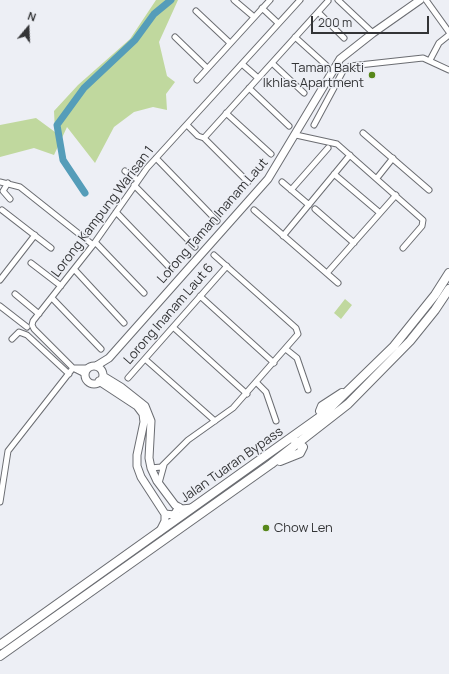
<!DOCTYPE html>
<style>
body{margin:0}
#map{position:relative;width:449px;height:674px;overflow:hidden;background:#edeff5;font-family:Manrope,sans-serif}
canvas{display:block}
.north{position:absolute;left:8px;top:8px;width:40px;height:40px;-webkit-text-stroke:3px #edeff5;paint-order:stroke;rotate:19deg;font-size:11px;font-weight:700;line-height:16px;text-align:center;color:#333436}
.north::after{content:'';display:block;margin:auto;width:14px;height:18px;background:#333436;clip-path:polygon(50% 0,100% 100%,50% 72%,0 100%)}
.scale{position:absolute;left:311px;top:16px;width:118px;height:18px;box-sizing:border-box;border:2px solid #333436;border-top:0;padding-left:5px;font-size:12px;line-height:14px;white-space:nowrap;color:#333436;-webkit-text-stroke:3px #edeff5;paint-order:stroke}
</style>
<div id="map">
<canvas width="449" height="674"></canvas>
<div class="north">N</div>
<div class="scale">200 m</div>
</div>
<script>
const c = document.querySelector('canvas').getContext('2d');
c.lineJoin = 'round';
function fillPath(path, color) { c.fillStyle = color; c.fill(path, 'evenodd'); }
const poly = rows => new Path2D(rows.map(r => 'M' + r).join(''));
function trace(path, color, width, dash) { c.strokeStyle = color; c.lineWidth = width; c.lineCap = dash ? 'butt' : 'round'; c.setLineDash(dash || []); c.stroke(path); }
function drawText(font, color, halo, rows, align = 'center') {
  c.font = font + ' Manrope,sans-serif'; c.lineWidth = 3; c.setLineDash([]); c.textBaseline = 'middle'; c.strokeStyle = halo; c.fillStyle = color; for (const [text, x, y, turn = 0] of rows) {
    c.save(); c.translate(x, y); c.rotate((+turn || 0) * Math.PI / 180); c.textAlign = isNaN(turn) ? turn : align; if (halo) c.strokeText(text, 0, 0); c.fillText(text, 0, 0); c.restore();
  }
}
const green = poly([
 [156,0,178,0,159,42,167,76,175,82,166,94,167,110,153,107,134,112,114,127,95,163,67,127,54,155,34,148,0,157,0,125,36,118,55,132,54,111,78,85,130,39],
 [345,299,352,305,341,319,334,313]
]);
const river = poly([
 [85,193,63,160,57,125,84,88,135,40,154,14,171,0]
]);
const minor = poly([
 [234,0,254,17],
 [338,0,373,33],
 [426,0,449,32],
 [262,8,278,23],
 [196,11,230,43],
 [318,12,344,38],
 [175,37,207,68],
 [295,37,326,65],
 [430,60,439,43,449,35],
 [272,63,304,93],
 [242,64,258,78],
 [197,80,270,0],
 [249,88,289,126],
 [226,113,271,154],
 [187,125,198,136,204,138,248,182],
 [314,125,343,71,350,66,423,58,449,70],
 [363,133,429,190],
 [296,135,337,144,423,220,422,226,403,248],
 [204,138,328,1],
 [156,158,217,221],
 [125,171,138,180],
 [334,174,380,213],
 [377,178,393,158],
 [0,182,20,187,93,245],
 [282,182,309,205],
 [8,183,3,191,10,199],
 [134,185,195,247],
 [291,190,328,148],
 [315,209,354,243],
 [2,210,51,248],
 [254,210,338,283],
 [116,212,171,269],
 [283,236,350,155],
 [95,242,144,293],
 [31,263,61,286],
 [74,269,124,323],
 [327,273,396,195],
 [0,280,35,235],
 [15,294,39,314],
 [200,296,274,363],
 [52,298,101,349],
 [0,306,27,327],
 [173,327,247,394],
 [12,339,19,332,27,335,69,374],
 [287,350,297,358,308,390],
 [145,359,215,421],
 [74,368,88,368],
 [85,374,73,368,34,329,32,325,33,321,93,245,147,168,300,0],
 [128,378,227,266],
 [257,383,266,392,276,421],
 [151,468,161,467,188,440,233,408,298,334,296,328,214,255],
 [159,483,164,465],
 [0,502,8,451,73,368]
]);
const major = poly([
 [96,366,109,358,268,179,340,59,373,33,420,0],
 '85 375a9 9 0 1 1 18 0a9 9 0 1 1-18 0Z',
 [103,376,121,387,145,406,151,421,149,458,151,468,157,481,175,505,182,509,192,508],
 [99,381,137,406,143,414,144,422,137,455,137,466,141,477,165,514,165,521,160,531],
 [165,514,174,515,179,507]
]);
const highway = poly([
 [324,414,320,411,322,406,342,393],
 [280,461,300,453,303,447,299,443,295,441],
 [0,645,324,414,394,346,435,295,449,273],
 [0,656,271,464,348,404,410,341,435,310,449,289]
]);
const markers = [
 [372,75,4,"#57871a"],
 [266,528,4,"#57871a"]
];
const poiNames = [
 ["Taman Bakti",364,68],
 ["Ikhlas Apartment",364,83],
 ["Chow Len",274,528,"left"]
];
const streetNames = [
 ["Lorong Kampung Warisan 1",103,212,-53],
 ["Lorong Taman Inanam Laut",213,221,-49],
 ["Lorong Inanam Laut 6",169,314,-49],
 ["Jalan Tuaran Bypass",232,465,-35]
];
fillPath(green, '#c0d89e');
trace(river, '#559db9', 7);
trace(minor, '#6b6d72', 7);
trace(major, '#6b6d72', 9);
trace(highway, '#6b6d72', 10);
trace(minor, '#fff', 5);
trace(major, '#fff', 7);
trace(highway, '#fff', 8);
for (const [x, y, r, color] of markers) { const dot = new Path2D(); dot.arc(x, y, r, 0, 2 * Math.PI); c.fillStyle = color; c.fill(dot); trace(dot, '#edeff5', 1.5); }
drawText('13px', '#333436', '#edeff5', poiNames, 'right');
drawText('13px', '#333436', '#edeff5', streetNames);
</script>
